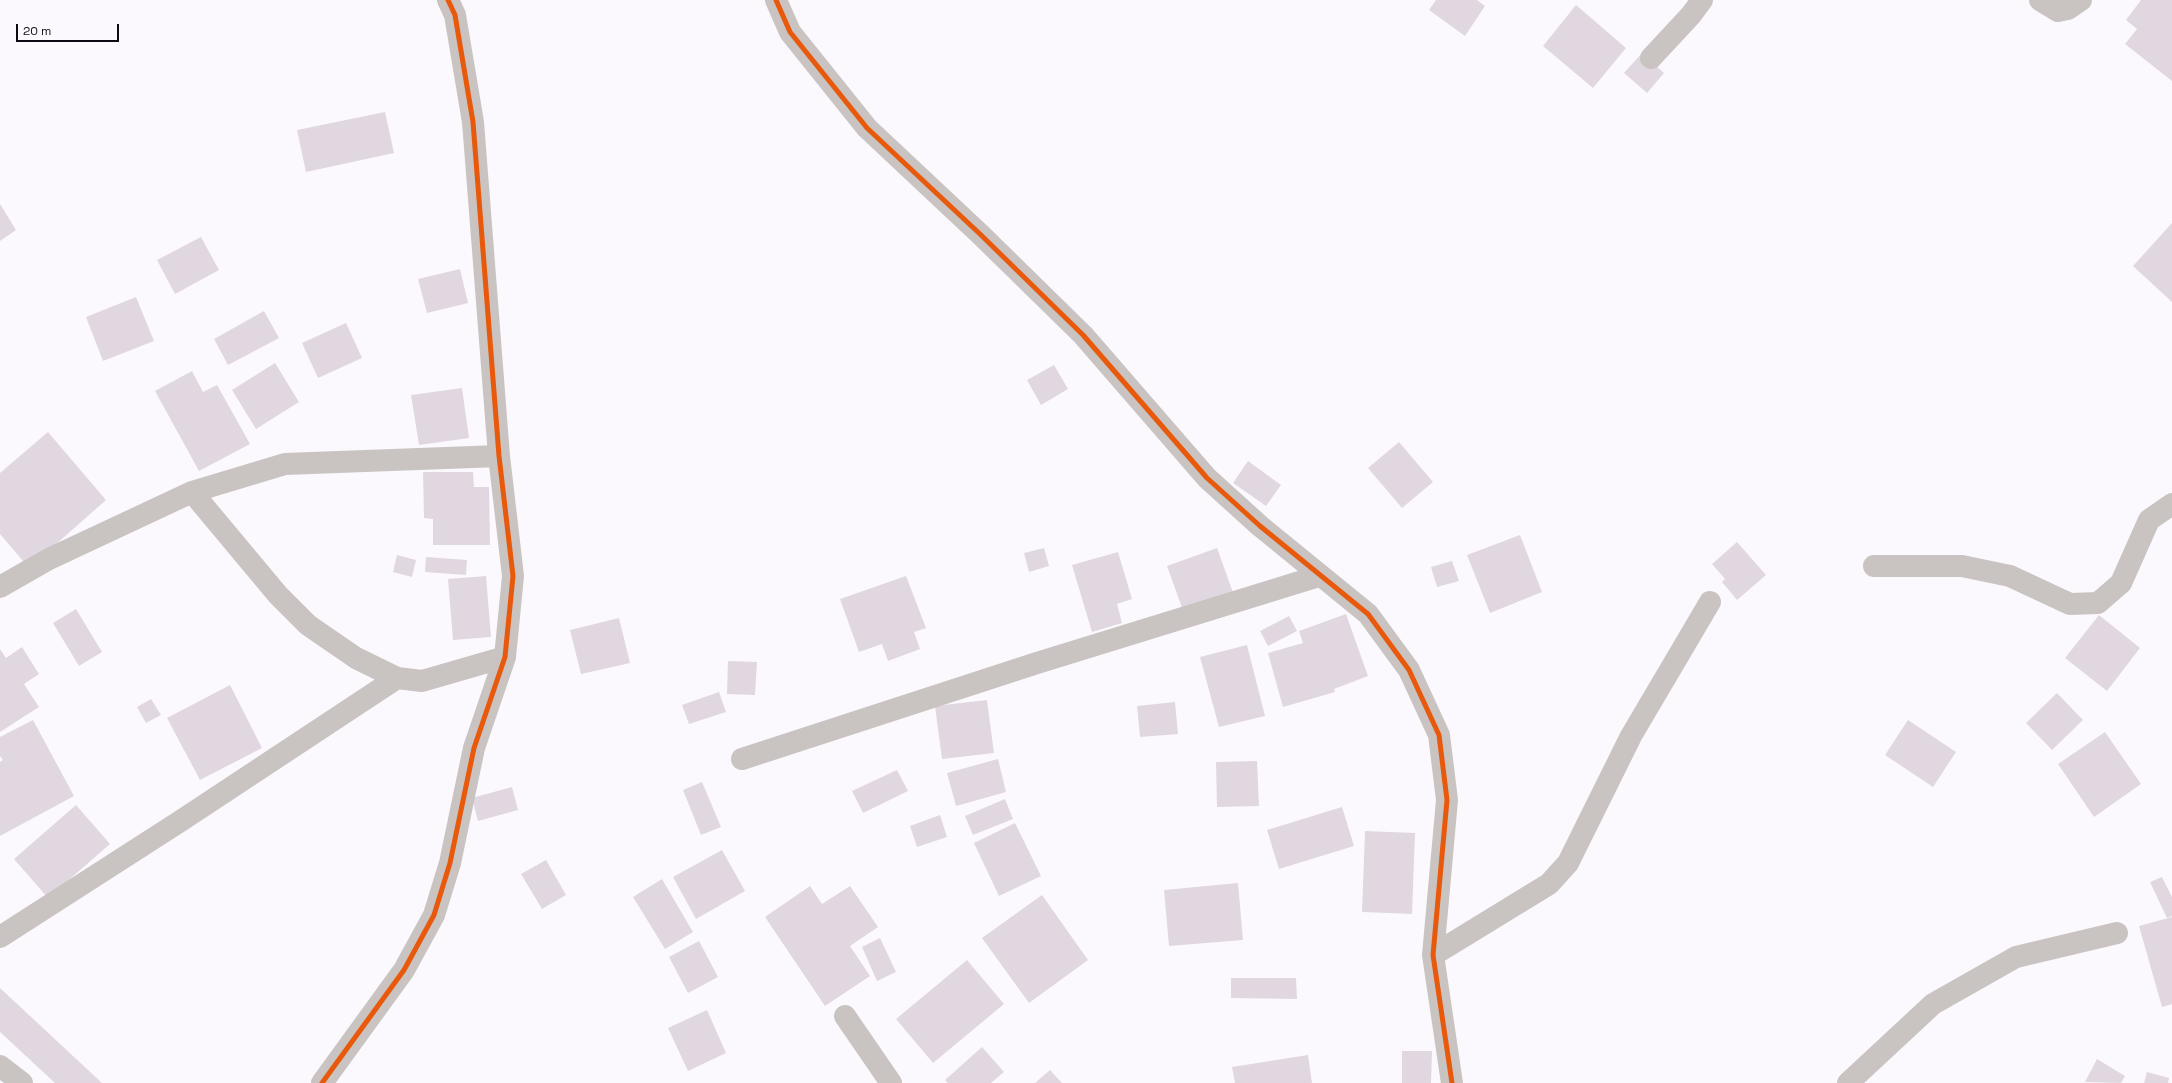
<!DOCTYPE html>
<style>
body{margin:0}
#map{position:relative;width:2172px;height:1083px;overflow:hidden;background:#fcf9fe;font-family:"Space Grotesk",sans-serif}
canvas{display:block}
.scale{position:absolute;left:16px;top:24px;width:103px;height:18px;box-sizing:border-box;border:2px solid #0f0913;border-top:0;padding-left:5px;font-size:12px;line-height:14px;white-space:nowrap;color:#0f0913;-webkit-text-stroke:3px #fcf8ff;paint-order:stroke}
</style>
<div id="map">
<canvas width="2172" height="1083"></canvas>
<div class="scale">20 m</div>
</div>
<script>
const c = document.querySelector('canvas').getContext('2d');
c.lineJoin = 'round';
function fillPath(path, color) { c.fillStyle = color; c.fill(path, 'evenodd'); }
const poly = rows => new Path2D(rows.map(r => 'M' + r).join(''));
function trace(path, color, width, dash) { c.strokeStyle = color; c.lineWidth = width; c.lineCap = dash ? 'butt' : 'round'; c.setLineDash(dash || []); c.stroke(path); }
const building = poly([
 [1436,0,1477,0,1485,6,1465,36,1429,10],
 [2141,0,2172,0,2172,81,2125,44,2137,29,2126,20],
 [1576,5,1626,48,1593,88,1543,46],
 [1642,53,1664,73,1647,93,1624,73],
 [385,112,394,153,306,172,297,130],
 [0,204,16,230,0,241],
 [2172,223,2172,302,2133,266],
 [201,237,219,270,175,294,157,260],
 [460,269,468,303,427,313,418,279],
 [136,297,154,341,103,361,86,317],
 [264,311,279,338,228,365,214,339],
 [346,323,362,358,318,378,302,343],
 [275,363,299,402,256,429,232,390],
 [1054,365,1068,389,1041,405,1027,380],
 [192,371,203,392,217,385,250,444,199,471,155,391],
 [462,388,469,438,419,445,411,395],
 [48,432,106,500,29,568,0,534,0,473],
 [1399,442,1433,482,1402,508,1368,468],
 [1248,461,1281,485,1266,506,1233,483],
 [423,472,473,472,474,487,489,487,490,545,433,545,433,519,424,518],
 [1520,535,1542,592,1490,613,1467,555],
 [1737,542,1766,575,1737,600,1722,582,1725,579,1712,564],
 [1044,548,1049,566,1029,572,1024,553],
 [1217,548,1235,598,1185,616,1167,566],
 [1118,552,1132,599,1117,604,1122,623,1092,632,1072,565],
 [397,555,416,560,412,577,393,572],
 [426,557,467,560,466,575,425,572],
 [1452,561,1459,581,1437,587,1431,567],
 [486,576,491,637,453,640,448,579],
 [906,576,926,628,914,632,920,649,888,661,882,644,859,652,840,599],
 [76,609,102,652,79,666,53,623],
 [1346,614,1368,676,1334,689,1335,692,1283,707,1268,653,1303,643,1299,631],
 [2099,615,2140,648,2107,691,2065,658],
 [1289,616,1297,631,1268,646,1260,631],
 [619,618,630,663,581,674,570,630],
 [1247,645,1265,716,1219,727,1200,657],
 [22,647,39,674,24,684,39,707,0,732,0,649,6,658],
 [728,661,757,662,755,695,727,694],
 [230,685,262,748,200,780,167,718],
 [719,692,726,712,689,724,682,705],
 [2057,693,2083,720,2052,750,2026,723],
 [151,699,161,715,146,723,137,707],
 [987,700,994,753,942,759,935,706],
 [1175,702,1178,734,1140,737,1137,706],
 [33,720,74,796,0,836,0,762,3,760,0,756,0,737],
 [1908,720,1956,752,1933,787,1885,755],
 [2105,732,2141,784,2094,817,2058,764],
 [998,759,1006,792,956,806,947,773],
 [1257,761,1259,806,1217,807,1216,762],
 [897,770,908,791,863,813,852,791],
 [702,782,721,827,701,835,683,790],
 [512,787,518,810,478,821,472,798],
 [1005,799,1013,819,973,835,965,816],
 [76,805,110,844,48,898,14,859],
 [1342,807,1354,846,1279,869,1267,830],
 [940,815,947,837,917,847,910,826],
 [1015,823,1041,876,999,896,974,843],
 [1365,831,1415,833,1412,914,1362,912],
 [722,850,745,891,696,919,673,877],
 [546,860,566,895,542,909,521,874],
 [2162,877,2172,897,2172,916,2167,918,2150,882],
 [662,879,693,932,665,949,633,897],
 [1238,883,1243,940,1169,946,1164,890],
 [810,886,822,904,850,886,878,927,850,946,870,976,825,1006,765,917],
 [1042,895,1088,960,1029,1003,982,938],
 [2172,917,2172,1004,2162,1007,2139,926],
 [880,938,896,972,877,981,862,947],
 [699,941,718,977,688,993,669,957],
 [967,960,1004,1004,933,1063,896,1019],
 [1231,978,1296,978,1297,999,1231,998],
 [0,988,102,1083,55,1083,0,1032],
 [707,1010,726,1053,688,1071,668,1028],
 [982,1047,1004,1072,991,1083,948,1083,945,1080],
 [1402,1051,1432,1051,1431,1083,1402,1083],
 [1308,1055,1312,1083,1235,1083,1232,1067],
 [2097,1059,2125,1076,2121,1083,2085,1082],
 [1050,1070,1062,1083,1035,1083],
 [2147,1072,2169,1078,2168,1083,2144,1083]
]);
const street = poly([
 [776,0,790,32,867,128,981,235,1083,335,1207,478,1260,526,1368,614,1409,670,1439,735,1447,800,1433,955,1452,1083],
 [2040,0,2058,11,2068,9,2081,0],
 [1651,58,1691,15,1702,0],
 [192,492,278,595,308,625,356,658,397,678,422,681,505,657],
 [1874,566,1962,566,2010,576,2070,604,2098,603,2121,583,2149,520,2172,504],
 [0,587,49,559,192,492,285,464,499,456],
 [742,759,1037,663,1319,576],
 [0,937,179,822,397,678],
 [1433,955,1549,884,1568,863,1631,736,1710,602],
 [845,1016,891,1083],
 [0,1066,22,1083],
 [322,1083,404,970,434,915,450,863,474,748,505,657,513,576,499,456,473,122,455,15,448,0],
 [1848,1083,1933,1004,2016,957,2117,933]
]);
const cycleway = poly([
 [776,0,790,32,867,128,981,235,1083,335,1207,478,1260,526,1368,614,1409,670,1439,735,1447,800,1433,955,1452,1083],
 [322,1083,404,970,434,915,450,863,474,748,505,657,513,576,499,456,473,122,455,15,448,0]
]);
fillPath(building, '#e0d7e0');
trace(street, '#c9c4c2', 22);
trace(cycleway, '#e8590c', 5);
</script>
